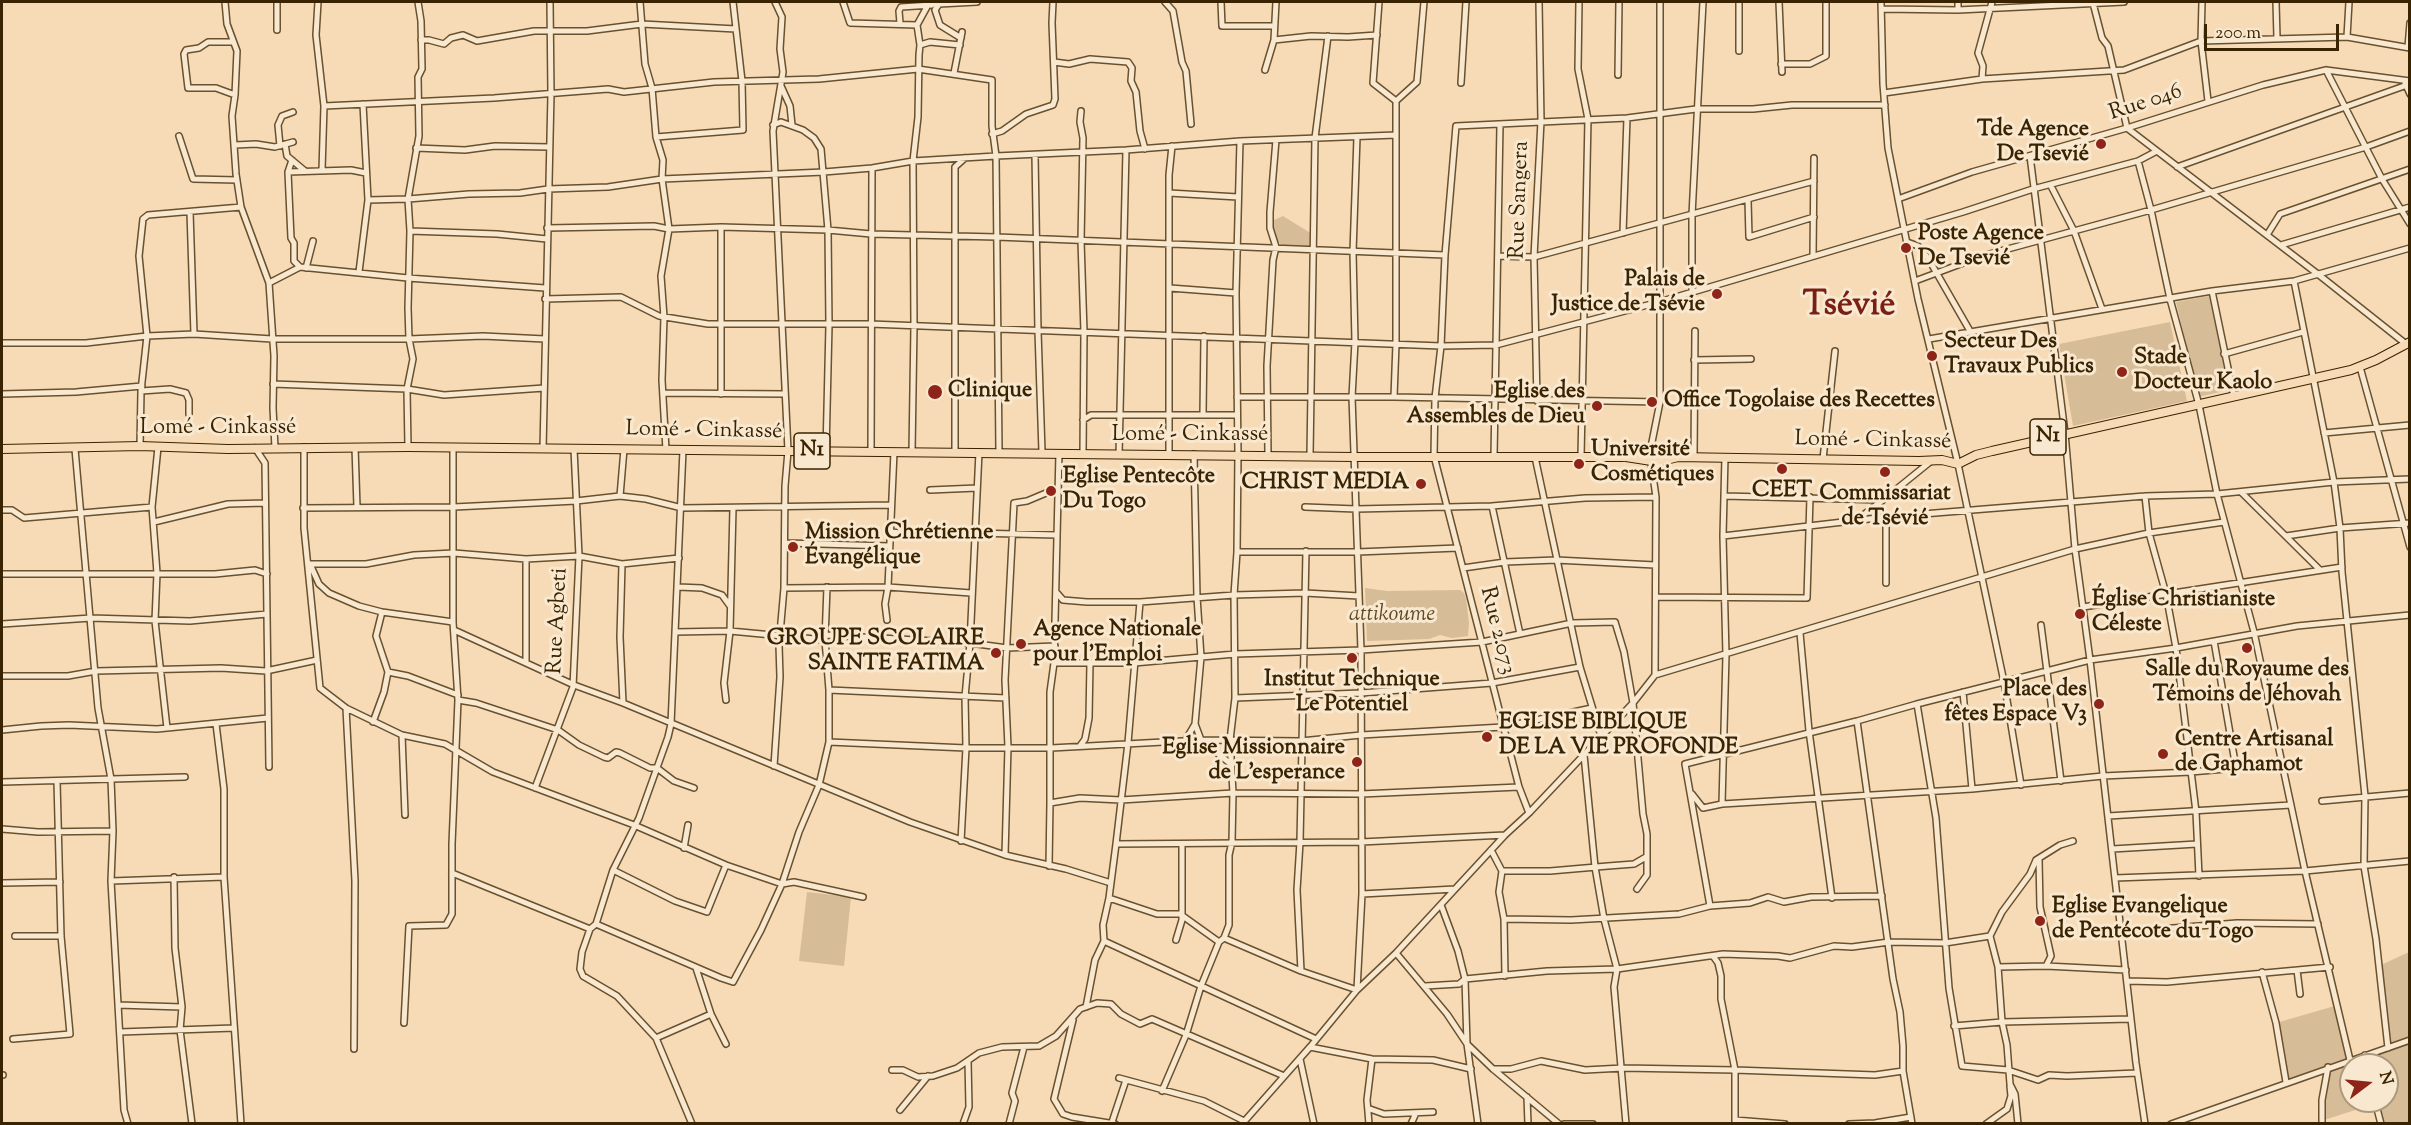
<!DOCTYPE html>
<meta charset="utf-8">
<style>
body{margin:0}
#map{position:relative;width:2411px;height:1125px;overflow:hidden;background:#f6dbb6;font-family:"Sorts Mill Goudy",serif}
canvas{display:block}
.frame{position:absolute;inset:0;border:3px solid #3a2300;pointer-events:none}
.north{position:absolute;left:2339px;top:1053px;width:60px;height:60px;box-sizing:border-box;background:#f9e8d0;border:2px solid #ad997d;border-radius:50%;rotate:74deg;font-size:16px;font-weight:700;line-height:24px;text-align:center;color:#3a2300}
.north::after{content:'';display:block;margin:auto;width:21px;height:27px;background:#8f2418;clip-path:polygon(50% 0,100% 100%,50% 72%,0 100%)}
.scale{position:absolute;left:2204px;top:24px;width:135px;height:27px;box-sizing:border-box;border:3px solid #3a2300;border-top:0;padding-left:8px;font-size:18px;line-height:21px;white-space:nowrap;color:#3a2300;-webkit-text-stroke:4px #f9e8d0;paint-order:stroke}
</style>
<div id="map">
<canvas width="2411" height="1125"></canvas>
<div class="frame"></div>
<div class="north">N</div>
<div class="scale">200 m</div>
</div>
<script>
const c = document.querySelector('canvas').getContext('2d');
c.lineJoin = 'round';
function fillPath(path, color) { c.fillStyle = color; c.fill(path, 'evenodd'); }
const poly = rows => new Path2D(rows.map(r => 'M' + r).join(''));
function trace(path, color, width, dash) { c.strokeStyle = color; c.lineWidth = width; c.lineCap = dash ? 'butt' : 'round'; c.setLineDash(dash || []); c.stroke(path); }
function drawText(font, color, halo, rows, align = 'center') {
  c.font = font + ' "Sorts Mill Goudy",serif'; c.lineWidth = 6; c.setLineDash([]); c.textBaseline = 'middle'; c.strokeStyle = halo; c.fillStyle = color; for (const [text, x, y, turn = 0] of rows) {
    c.save(); c.translate(x, y); c.rotate((+turn || 0) * Math.PI / 180); c.textAlign = isNaN(turn) ? turn : align; if (halo) c.strokeText(text, 0, 0); c.fillText(text, 0, 0); c.restore();
  }
}
const green = poly([
 [1283,216,1312,234,1309,248,1282,246,1272,233,1272,221],
 [2209,296,2229,390,2198,397,2176,302],
 [2170,322,2187,401,2073,426,2059,344],
 [1365,588,1387,591,1460,590,1464,593,1466,599,1469,623,1468,636,1452,638,1440,635,1429,639,1367,641],
 [807,892,851,897,844,966,799,961],
 [2409,952,2409,1123,2381,1123,2374,1104,2321,1121,2328,1068,2286,1082,2276,1023,2338,1005,2350,1060,2388,1047,2379,966],
 [2351,1065,2387,1065,2387,1101,2351,1101]
]);
const minor = poly([
 [225,2,227,24,237,51,235,95,232,116,236,174,241,207,269,283,274,356,273,408,275,448],
 [277,2,277,30],
 [318,2,316,35,324,106,322,170],
 [640,2,645,64,652,88,656,137,663,160,662,179,669,229,661,276,664,317,662,380,666,450],
 [843,2,850,23,917,25],
 [1165,2,1173,11,1182,62,1186,71,1191,124],
 [1221,2,1222,26,1273,26],
 [1379,2,1373,83,1396,101],
 [1579,2,1578,69,1588,119,1581,457],
 [1779,2,1782,72],
 [1881,2,1883,84,1888,148,1918,299,1958,464,2004,682,2021,785],
 [1958,2,1958,10,2124,2],
 [2202,2,2201,41,2208,101],
 [2276,2,2277,38],
 [2093,3,2102,38,2108,46,2127,128,2319,275,2406,344],
 [939,4,935,10,940,25,961,38],
 [1882,9,1958,10],
 [900,23,899,11,901,7,932,5,934,3,939,4,977,2],
 [2347,37,2349,2],
 [421,40,429,40,444,44,451,38,463,35,477,41,534,31,587,31,642,24,736,29],
 [1274,40,1311,36,1348,37,1377,35],
 [233,42,208,42,199,48,186,50,184,54,188,88,216,88,235,95],
 [920,45,917,25,928,5],
 [2408,47,2410,23],
 [1739,51,1739,2],
 [1054,62,1069,64,1090,59,1128,62,1132,68,1131,81,1136,92,1140,131,1145,149],
 [1781,64,1810,64,1826,56,1826,2],
 [1265,70,1274,40,1276,2],
 [2326,70,2382,179,2410,224],
 [954,73,962,32],
 [1618,75,1619,2],
 [1982,79,1983,66,1978,53,1992,2],
 [1461,83,1466,2],
 [2405,83,2410,94],
 [781,86,790,106,792,125],
 [1884,93,1982,79,2124,70,2201,41,2347,37,2410,48],
 [324,106,494,98,608,89,624,92,714,82,819,79,918,69,992,80,992,126,996,156,999,452],
 [1081,111,1080,122,1083,138,1081,241,1084,332,1083,454],
 [992,134,1002,131,1026,114,1053,105,1055,99,1052,23,1053,2],
 [179,136,193,179,237,180],
 [656,137,743,130,742,81,733,2],
 [285,144,287,156,305,171],
 [235,145,256,144,275,147,293,142],
 [280,146,278,125,282,116,293,112],
 [416,148,465,150,495,146,549,147],
 [1035,155,1038,331,1042,452],
 [2030,156,2065,433,2075,549,2090,660,2136,1063,2145,1124],
 [292,160,288,172,291,238,294,243,294,261,300,267],
 [2138,161,2151,210,2170,299,2199,405,2217,494,2254,632,2305,871,2350,1060],
 [2177,167,2407,85],
 [288,172,351,170,366,173],
 [2051,186,2074,231,2102,309],
 [1169,193,1238,197],
 [1898,199,1972,172,2127,128,2263,85,2326,70,2410,81],
 [368,200,408,199,469,194,520,193,548,189,608,187,662,179,824,172,872,168,913,161,996,156,1126,150,1240,141,1396,135],
 [1748,200,1749,237,1814,217],
 [190,212,194,334],
 [721,227,721,394],
 [547,228,654,226,669,229,721,227,828,230,821,149,814,138,803,130,781,122,773,125],
 [410,231,497,234,547,239],
 [1623,233,1627,118],
 [2267,235,2280,214,2410,169],
 [1907,242,1918,246,1928,258,1970,331],
 [2281,245,2410,207],
 [1498,256,1534,257,1814,181],
 [1813,256,1814,158],
 [306,268,313,241],
 [359,272,368,200,363,104],
 [1915,281,1982,256,2151,210,2366,147,2410,131],
 [2294,281,2334,482,2340,528,2342,572,2365,796,2364,866,2376,939,2388,1048],
 [269,283,300,267,408,278,545,288],
 [1170,288,1236,293],
 [2212,291,2234,397],
 [1692,292,1692,215,1703,2],
 [545,299,621,297,659,316,708,324,870,324,1441,346,1496,345,1659,302,1963,212,2033,189,2138,161,2157,151],
 [1929,339,2212,291,2294,281,2410,248],
 [2,343,86,343,147,336,139,256,143,219,148,215,241,207],
 [2224,354,2303,332],
 [1694,360,1751,359],
 [2360,367,2410,547],
 [273,384,407,389,444,395,544,388],
 [141,391,170,389,186,393,189,400,189,414],
 [663,393,785,394],
 [2,394,76,392,142,386],
 [1237,397,1394,397,1660,402],
 [1394,397,1396,344,1396,101,1417,82,1424,2],
 [1537,401,1534,257,1541,121,1539,2],
 [1203,414,1204,336],
 [1083,420,1091,415,1237,415],
 [2324,433,2410,425],
 [140,446,141,391,147,336,194,334,272,339,409,339,483,336,545,339],
 [158,447,152,507,157,573,155,621,167,728],
 [304,447,304,528,320,688,346,708,402,735,445,744,493,772,634,825,726,865,782,884,794,882,863,897],
 [355,447,357,507],
 [408,447,407,389,413,359,409,339,408,308,410,231,408,199,419,136,418,77,422,69,421,21,418,2],
 [255,448,265,463,269,767],
 [75,449,98,708,111,779,113,831,111,881,124,1110,128,1124],
 [543,449,551,94,550,2],
 [683,450,671,724,668,737,639,818,613,870,596,924,590,929,582,952,580,969,583,976,617,996,656,1038,692,1124],
 [826,451,829,325,828,230,871,234,997,237,1445,255],
 [871,451,872,168],
 [912,452,914,326,913,161,918,117,919,55,920,45,930,42,960,45],
 [955,452,955,167,965,158],
 [1650,452,1660,402,1660,2],
 [1059,453,1054,663,1050,692,1050,803,1080,798,1121,800,1233,793,1361,794,1519,787],
 [1169,453,1169,175,1172,146],
 [1194,454,1197,597,1201,657,1195,724,1201,740,1232,765],
 [1268,454,1267,366,1273,260,1276,247,1270,228,1270,212,1276,140],
 [1119,455,1126,150],
 [1310,455,1315,138,1328,36],
 [1494,456,1500,125],
 [1535,457,1580,667,1601,736],
 [1694,457,1695,331],
 [1823,459,1835,351],
 [1651,462,1656,497,1655,675],
 [930,490,977,488],
 [2241,492,2320,570],
 [620,496,624,449],
 [1724,496,1883,500,1930,462],
 [2145,496,2149,533,2166,594,2176,648,2196,812,2199,876],
 [1492,506,1520,634],
 [1305,507,1356,509,1492,506,1585,498,1656,497],
 [303,508,454,507,576,501,620,496,646,499,682,508,891,505],
 [2,510,12,510,24,518,152,507],
 [1886,517,1886,583],
 [1858,519,1883,500],
 [154,522,228,504,265,503],
 [890,532,928,535,974,533,1057,535],
 [1723,536,1886,517,2145,496,2217,494,2334,482,2410,479],
 [2286,536,2340,528,2410,523],
 [786,543,889,546],
 [1237,552,1357,552,1458,548],
 [310,564,366,564,414,555,454,553,526,559,579,556,622,564,679,558],
 [310,564,319,584,329,593,359,606,382,612,453,622],
 [622,564,620,637,623,703],
 [1463,568,1505,562,1556,560,1655,565],
 [2,574,215,574,255,570,267,574],
 [678,587,702,588,722,595,730,606],
 [784,588,888,587,971,593],
 [1056,592,1063,600,1087,602,1140,602,1234,595,1305,593,1359,596],
 [1656,597,1807,598,1810,497],
 [2083,607,2342,567],
 [887,620,885,604,888,587,894,452],
 [2,624,91,618,190,621,267,614],
 [2041,625,2061,781],
 [454,630,574,685,623,703,910,822,1005,855,1066,869,1111,883],
 [675,632,730,631,825,640],
 [1800,633,1809,731,1832,898],
 [826,635,970,643,1007,648,1055,646],
 [2214,641,2236,768],
 [526,662,526,559],
 [1054,663,1134,663,1235,654,1361,650,1482,642,1572,623,1615,622,1624,652,1633,703,1643,814,1647,834,1647,875,1637,889],
 [388,672,408,676,458,695],
 [2,676,68,676,96,671,221,668,266,671,317,660],
 [829,690,1006,698],
 [1963,692,1972,789],
 [1235,698,1361,693,1492,683,1580,667],
 [458,700,476,703,558,730,579,745,604,757,608,758,616,752,620,753,650,768,657,768,674,781,694,788],
 [726,700,724,683,730,631,733,508],
 [346,708,355,881,354,1049],
 [1857,721,1893,979,1900,1012,1903,1046,1903,1071,1912,1124],
 [373,722,384,692,388,672,376,636,382,612],
 [216,724,224,789,224,877,241,1124],
 [2,730,41,726,69,725,157,729,268,718],
 [402,735,405,815],
 [1185,741,1195,724],
 [829,742,966,748,1051,748,1201,740,1301,741,1361,735,1503,727,1592,708],
 [1080,746,1085,739,1089,718,1090,663],
 [1584,755,1595,867,1604,919,1617,969,1614,987,1626,1124],
 [774,766,780,677,779,645,784,588,785,486,788,451,773,131,783,72,780,49,782,17,775,2],
 [2,782,185,777],
 [535,788,573,687,579,556,574,449],
 [1692,794,1703,808,1722,804,1972,789,2103,776,2191,772,2282,764],
 [2322,801,2410,793],
 [1722,804,1726,655,1723,536,1725,457],
 [1529,813,1519,787,1434,456,1435,398,1441,346,1445,255,1456,126,1627,118,1696,109,1753,109,1792,105,1885,105],
 [2108,816,2291,805],
 [2,829,38,832,113,831],
 [961,841,966,748,965,697,970,643,979,452],
 [1116,844,1128,743,1140,602],
 [684,848,688,825],
 [2112,849,2197,844],
 [1491,850,1502,871,1499,892,1504,919,1505,976],
 [1005,855,1008,747,1005,680,1014,503,1027,501,1058,488],
 [2039,859,2040,907,2051,956,2046,966],
 [1049,866,1050,803],
 [613,870,675,901,707,912,726,865],
 [1502,871,1550,871,1608,866,1634,864,1646,857],
 [452,873,590,929],
 [174,877,175,948,182,1007,180,1030,192,1124],
 [2115,878,2305,871,2410,861],
 [111,881,224,877],
 [2,883,60,882],
 [1362,894,1455,889],
 [1109,898,1157,914,1180,914,1219,942],
 [1441,905,1458,951,1465,979,1467,1044,1478,1124],
 [1710,906,1685,764,1857,721,1917,704],
 [1504,919,1571,920,1679,914,1710,906,1750,903,1768,897,1784,902,1811,897,1882,896],
 [596,924,721,978,733,982,761,930,782,884,799,832,819,785,829,742,829,690,825,640,827,587],
 [2122,932,2237,923,2318,924],
 [15,936,61,936],
 [1224,938,1301,971,1357,990,1362,894,1361,650,1352,397,1355,342,1353,252,1357,137],
 [1176,940,1182,920,1182,844],
 [1104,941,1316,1039],
 [1396,953,1447,1014,1467,1044,1493,1069,1559,1124],
 [1713,956,1718,963,1721,976,1721,999,1735,1070,1735,1124],
 [1998,967,2046,966,2126,970],
 [696,968,711,1014,726,1044],
 [2297,970,2300,994],
 [1301,971,1297,890,1300,842,1306,551],
 [2262,972,2276,1023,2286,1082],
 [2128,981,2167,982,2330,967],
 [1425,986,1459,984,1465,979,1547,971,1617,969,1723,954,1778,956,1790,958,1834,946,1852,947,1889,942,1945,943,1990,936],
 [118,1005,182,1007],
 [1086,1007,1095,960,1104,941,1103,925,1109,898,1116,844,1361,842,1505,835],
 [1073,1020,1054,1099,1063,1114,1072,1117,1115,1124],
 [404,1023,409,926,446,925,452,914,452,844,458,700,453,622,453,449],
 [1954,1026,2002,1022,2131,1019],
 [120,1032,234,1028],
 [656,1038,711,1014],
 [13,1039,70,1034,61,936,57,781],
 [1310,1047,1372,1059,1433,1060,1471,1069],
 [2365,1055,2368,1065],
 [1300,1059,1314,1124],
 [1493,1069,1511,1069,1541,1061,1585,1070,1623,1068,1735,1070,1875,1075,1903,1071],
 [892,1070,903,1070,918,1077,933,1076,957,1068,979,1053,1002,1047,1039,1046,1056,1036,1080,1009,1097,1003,1111,1004,1121,1014,1140,1024,1152,1019,1284,1076],
 [2137,1073,2067,1076,2049,1075,2038,1080,2008,1070,1962,1066,1949,988,1936,818,1917,704,2090,660,2176,648,2297,626,2410,615],
 [2,1075,3,1075],
 [1119,1078,1204,1101,1244,1121],
 [1162,1091,1186,1035,1201,986,1219,942,1224,938,1229,925,1229,855,1232,842,1233,793,1230,740,1235,698,1234,595,1237,552,1238,454,1236,293,1240,141],
 [1527,1097,1528,1124],
 [2375,1101,2381,1124],
 [1370,1109,1384,1114,1433,1112],
 [900,1110,928,1076],
 [1735,1120,1785,1124],
 [1112,1122,1126,1080],
 [963,1124,969,1107,968,1061],
 [1009,1124,1015,1101,1012,1093,1024,1047],
 [1242,1124,1310,1047,1357,990,1396,953,1505,835,1529,813,1633,703,1655,675,2075,549,2149,533,2224,522],
 [1369,1124,1367,1100,1372,1059],
 [1411,1124,1416,1113],
 [1564,1124,1593,1124],
 [1849,1124,1875,1123,1911,1117],
 [1986,1124,2007,1109,2011,1096,2010,1086],
 [2018,1124,2015,1094,2010,1084,2007,1045,2002,1022,1998,967,1990,936,2002,912,2030,874,2036,860,2060,845,2073,841],
 [2171,1124,2410,1040],
 [2322,1124,2322,1100,2328,1067]
]);
const highway = poly([
 [2,449,140,446,228,449,408,447,1354,457,1622,457,1647,452,1678,457,1919,461,1942,460,1958,464,1976,455,1992,451,2351,370,2376,360,2410,342],
 [1626,457,1658,462,1678,457]
]);
const markers = [
 [2101,144,6,"#8f2418"],
 [1906,248,6,"#8f2418"],
 [1717,294,6,"#8f2418"],
 [1932,356,6,"#8f2418"],
 [2122,372,6,"#8f2418"],
 [935,392,8,"#8f2418"],
 [1652,402,6,"#8f2418"],
 [1597,406,6,"#8f2418"],
 [1579,464,6,"#8f2418"],
 [1782,469,6,"#8f2418"],
 [1885,472,6,"#8f2418"],
 [1421,484,6,"#8f2418"],
 [1051,491,6,"#8f2418"],
 [793,547,6,"#8f2418"],
 [2080,614,6,"#8f2418"],
 [1021,644,6,"#8f2418"],
 [2247,648,6,"#8f2418"],
 [996,653,6,"#8f2418"],
 [1352,658,6,"#8f2418"],
 [2099,704,6,"#8f2418"],
 [1487,737,6,"#8f2418"],
 [2163,754,6,"#8f2418"],
 [1357,762,6,"#8f2418"],
 [2040,921,6,"#8f2418"]
];
const shields = [
 [2048,437,36],
 [812,451,36]
];
const shieldNames = [
 ["N1",2048,437],
 ["N1",812,451]
];
const streetNames = [
 ["Rue 046",2146,104,-18],
 ["Rue Sangera",1521,200,-88],
 ["Lomé - Cinkassé",218,429],
 ["Lomé - Cinkassé",704,432,1],
 ["Lomé - Cinkassé",1190,436],
 ["Lomé - Cinkassé",1873,442,1],
 ["Rue Agbeti",559,621,-87],
 ["Rue 2.073",1496,631,76]
];
const poiNames = [
 ["Tde Agence",2089,131,"right"],
 ["De Tsevié",2089,156,"right"],
 ["Poste Agence",1918,235],
 ["De Tsevié",1918,260],
 ["Palais de",1705,281,"right"],
 ["Justice de Tsévie",1705,306,"right"],
 ["Secteur Des",1944,343],
 ["Travaux Publics",1944,368],
 ["Stade",2134,359],
 ["Docteur Kaolo",2134,384],
 ["Clinique",948,392],
 ["Eglise des",1585,393,"right"],
 ["Assembles de Dieu",1585,418,"right"],
 ["Office Togolaise des Recettes",1664,402],
 ["Université",1591,451],
 ["Cosmétiques",1591,476],
 ["Eglise Pentecôte",1063,478],
 ["Du Togo",1063,503],
 ["CHRIST MEDIA",1409,484,"right"],
 ["CEET",1782,492,"center"],
 ["Commissariat",1885,495,"center"],
 ["de Tsévié",1885,520,"center"],
 ["Mission Chrétienne",805,534],
 ["Évangélique",805,559],
 ["Église Christianiste",2092,601],
 ["Céleste",2092,626],
 ["Agence Nationale",1033,631],
 ["pour l'Emploi",1033,656],
 ["GROUPE SCOLAIRE",984,640,"right"],
 ["SAINTE FATIMA",984,665,"right"],
 ["Salle du Royaume des",2247,671,"center"],
 ["Témoins de Jéhovah",2247,696,"center"],
 ["Institut Technique",1352,681,"center"],
 ["Le Potentiel",1352,706,"center"],
 ["Place des",2087,691,"right"],
 ["fêtes Espace V3",2087,716,"right"],
 ["EGLISE BIBLIQUE",1499,724],
 ["DE LA VIE PROFONDE",1499,749],
 ["Centre Artisanal",2175,741],
 ["de Gaphamot",2175,766],
 ["Eglise Missionnaire",1345,749,"right"],
 ["de L'esperance",1345,774,"right"],
 ["Eglise Evangelique",2052,908],
 ["de Pentécote du Togo",2052,933]
];
const parkNames = [
 ["attikoume",1392,616]
];
const townNames = [
 ["Tsévié",1849,308]
];
fillPath(green, '#d6bc97');
trace(minor, '#69512e', 8);
trace(highway, '#3a2300', 10);
trace(minor, '#f9e8d0', 5);
trace(highway, '#f6dbb6', 8);
for (const [x, y, r, color] of markers) { const dot = new Path2D(); dot.arc(x, y, r, 0, 2 * Math.PI); c.fillStyle = color; c.fill(dot); trace(dot, '#f9e8d0', 2); }
for (const [x, y, w] of shields) { const box = new Path2D(); box.roundRect(x - w / 2, y - 18, w, 36, 4.5); c.fillStyle = '#f9e8d0'; c.fill(box); trace(box, '#3a2300', 1.5); }
drawText('bold 21px', '#3a2300', null, shieldNames);
drawText('22px', '#3a2300', '#f9e8d0', streetNames);
drawText('bold 22px', '#3a2300', '#f9e8d0', poiNames, 'left');
drawText('italic 22px', '#614926', '#f9e8d0', parkNames);
drawText('bold 34px', '#7a1f14', '#f9e8d0', townNames);
</script>
